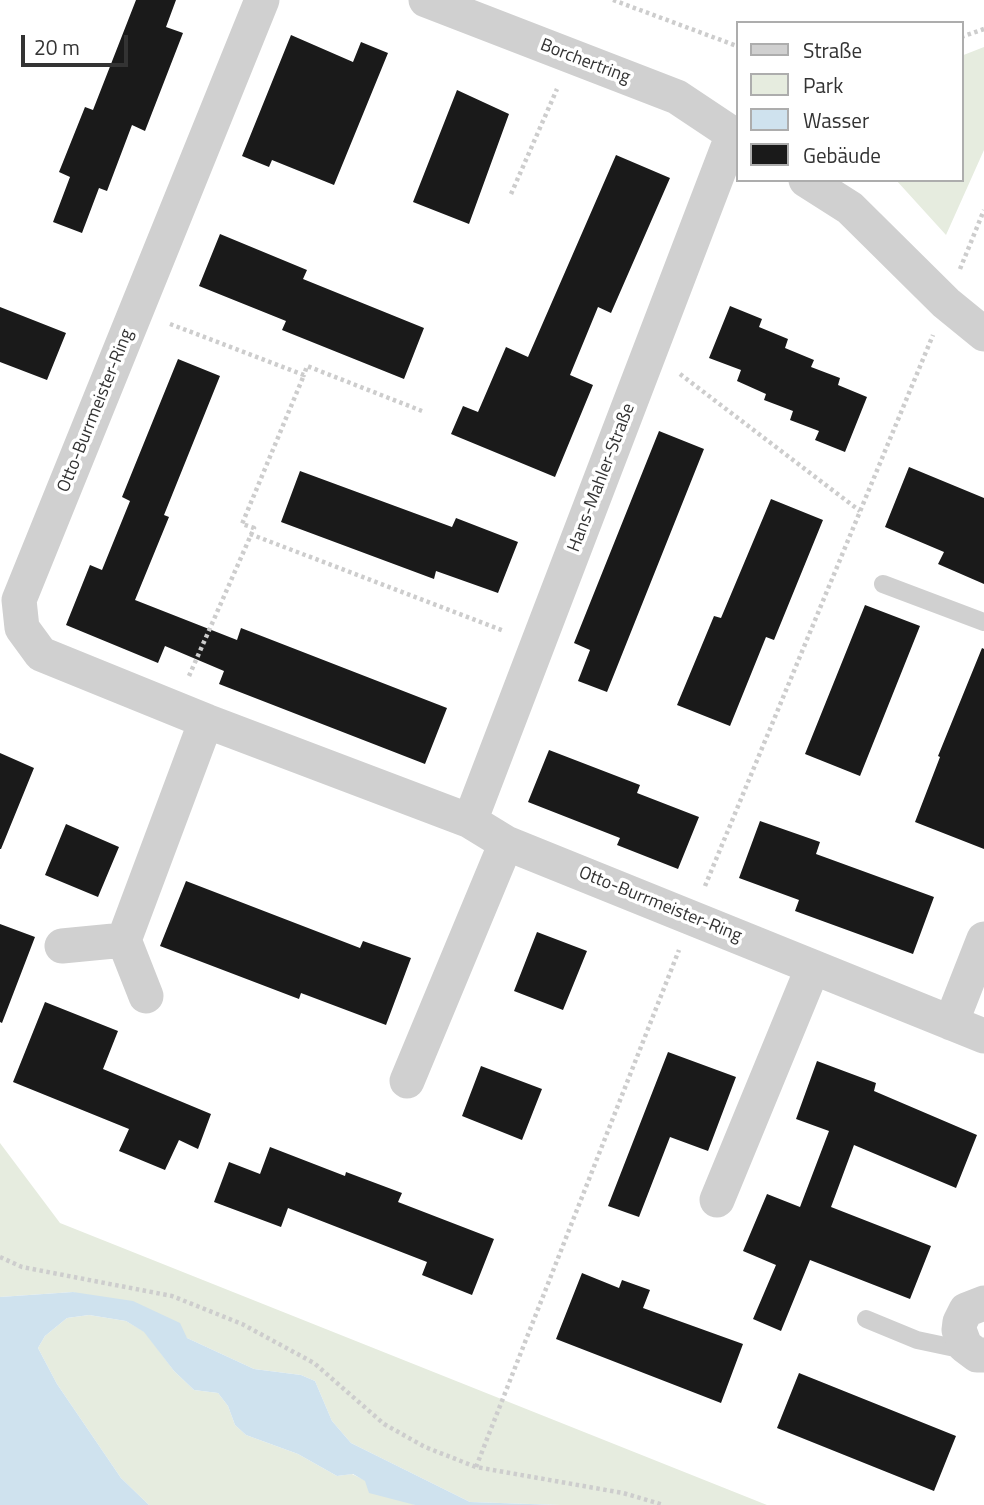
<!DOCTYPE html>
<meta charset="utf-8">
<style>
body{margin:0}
#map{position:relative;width:984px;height:1505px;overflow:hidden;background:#fff;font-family:"Titillium Web",sans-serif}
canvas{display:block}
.legend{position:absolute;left:736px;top:21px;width:228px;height:161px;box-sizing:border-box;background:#fff;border:2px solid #adadad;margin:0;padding:9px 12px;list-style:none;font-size:21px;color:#333}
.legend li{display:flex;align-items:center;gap:14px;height:35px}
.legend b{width:35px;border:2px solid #adadad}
.scale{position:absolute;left:21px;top:35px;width:107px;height:32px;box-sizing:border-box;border:4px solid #333;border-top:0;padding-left:9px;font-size:21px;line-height:24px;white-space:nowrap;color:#333;-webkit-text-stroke:5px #fff;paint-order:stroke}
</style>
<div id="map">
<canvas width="984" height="1505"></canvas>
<ul class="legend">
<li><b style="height:9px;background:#d0d0d0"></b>Straße</li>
<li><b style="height:19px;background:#e6ecdf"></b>Park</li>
<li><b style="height:19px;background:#cfe2ee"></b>Wasser</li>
<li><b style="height:19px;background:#1a1a1a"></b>Gebäude</li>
</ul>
<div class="scale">20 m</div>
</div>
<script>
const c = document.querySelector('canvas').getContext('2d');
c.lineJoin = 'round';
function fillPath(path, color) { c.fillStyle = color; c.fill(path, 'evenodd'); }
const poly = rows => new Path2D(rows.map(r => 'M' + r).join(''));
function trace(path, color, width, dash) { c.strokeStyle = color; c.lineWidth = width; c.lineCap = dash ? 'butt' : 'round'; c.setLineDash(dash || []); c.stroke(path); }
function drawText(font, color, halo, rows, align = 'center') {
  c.font = font + ' "Titillium Web",sans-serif'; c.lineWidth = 7; c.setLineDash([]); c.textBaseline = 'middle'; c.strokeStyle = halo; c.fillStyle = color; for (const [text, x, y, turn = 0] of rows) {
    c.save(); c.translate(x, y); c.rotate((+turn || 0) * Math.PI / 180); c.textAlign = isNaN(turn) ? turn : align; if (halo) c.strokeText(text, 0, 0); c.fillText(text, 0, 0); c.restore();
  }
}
const green = poly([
 [984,47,984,150,946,235,896,180,961,180,961,56],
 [0,1143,60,1223,767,1505,560,1505,470,1502,351,1443,332,1421,315,1381,301,1375,254,1369,187,1338,73,1292,0,1297],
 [89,1315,126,1321,145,1332,174,1371,194,1390,218,1393,228,1406,235,1425,246,1435,298,1454,337,1476,352,1474,415,1505,149,1505,121,1478,57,1384,38,1348,45,1336,67,1318]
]);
const water = poly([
 [73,1292,133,1301,180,1323,187,1338,254,1369,301,1375,315,1381,332,1421,351,1443,470,1502,560,1505,415,1505,369,1493,365,1481,353,1474,337,1476,298,1454,246,1435,235,1425,228,1406,218,1393,194,1390,174,1371,144,1332,126,1321,89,1315,67,1318,45,1336,38,1348,57,1384,121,1478,149,1505,0,1505,0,1297]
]);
const building = poly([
 [136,0,176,0,166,27,183,33,145,131,132,125,107,191,99,188,82,233,53,222,70,177,59,172,85,107,93,110],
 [291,35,353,62,361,42,388,53,334,185,272,160,269,167,242,156],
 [457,90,509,114,469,224,413,202],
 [616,155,670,178,611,313,598,307,570,375,593,385,555,477,451,434,463,406,478,412,506,347,528,357],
 [220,234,307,270,303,279,424,328,404,379,282,330,286,321,199,286],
 [730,306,762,319,759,327,788,339,785,348,814,360,811,367,840,378,838,385,867,397,845,452,815,440,819,431,790,420,793,411,764,400,766,394,737,381,741,370,709,358],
 [0,307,66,333,47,380,0,362],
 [178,359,220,376,164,515,169,517,135,600,237,640,241,628,447,708,425,764,219,684,224,671,165,646,158,663,66,625,90,565,102,570,130,501,122,497],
 [659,431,704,449,607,692,578,681,590,650,574,643],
 [909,467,984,498,984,584,938,564,944,552,885,527],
 [300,471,452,527,456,518,518,542,498,593,436,571,434,579,281,522],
 [771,499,823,520,774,640,766,637,730,726,677,705,714,616,721,618],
 [865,605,920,626,860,776,805,754],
 [982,648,984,649,984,849,915,822,940,757,938,756],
 [549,750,640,785,637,793,699,817,678,869,617,845,620,838,528,802],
 [0,753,34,768,1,849,0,849],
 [760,821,820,842,816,854,934,897,913,954,795,911,799,900,739,878],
 [66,824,119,847,98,897,45,875],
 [186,881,360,948,363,941,411,958,386,1025,301,993,299,999,160,946],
 [0,924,35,937,2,1023,0,1022],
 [537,932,587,951,563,1010,514,991],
 [45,1002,118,1031,103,1069,211,1114,198,1149,179,1140,165,1170,119,1151,129,1129,13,1082],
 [668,1052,736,1077,708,1151,670,1137,639,1217,608,1206],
 [817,1061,876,1083,874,1091,977,1135,956,1188,854,1145,831,1207,931,1246,910,1299,810,1260,781,1331,753,1319,776,1265,743,1251,767,1194,800,1207,829,1131,796,1119],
 [481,1066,542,1089,522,1140,462,1116],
 [270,1147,345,1176,346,1172,402,1193,398,1202,494,1239,472,1295,422,1275,427,1262,288,1208,281,1227,214,1202,229,1162,260,1174],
 [582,1273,619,1288,622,1280,650,1290,643,1308,743,1344,721,1403,556,1339],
 [799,1373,956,1436,934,1491,777,1428]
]);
const path = poly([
 [613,0,737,46],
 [961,37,984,29],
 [511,194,557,89],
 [960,269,984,210],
 [170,324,304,375,307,366,422,411],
 [680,374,860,511],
 [250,534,504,631],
 [189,676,254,528,242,524,304,375],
 [705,886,933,335],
 [0,1257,22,1267,172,1296,242,1324,314,1363,384,1424,425,1447,476,1467,623,1493,664,1505],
 [476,1467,679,950]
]);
const service = poly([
 [883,584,984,622],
 [866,1319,917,1340,969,1351]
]);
const minor = poly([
 [262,0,19,600,22,628,41,654,206,721,470,821,506,843,984,1036],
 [426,0,677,97,737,137],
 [806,180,850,208,946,303,984,334],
 [470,821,733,134],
 [124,940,146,996],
 [62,946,124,940,206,721],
 [951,1023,984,939],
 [407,1081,506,843],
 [717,1200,813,967],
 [984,1303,966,1310,960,1322,959,1330,965,1346,977,1355,984,1355]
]);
const streetNames = [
 ["Borchertring",585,62,21],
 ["Otto-Burrmeister-Ring",96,411,-68],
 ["Hans-Mahler-Straße",602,478,-69],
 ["Otto-Burrmeister-Ring",660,905,22]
];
fillPath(green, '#e6ecdf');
fillPath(water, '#cfe2ee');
fillPath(building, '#1a1a1a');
trace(path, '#cdcdcd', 4.5, [3.5, 3.5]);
trace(service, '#d0d0d0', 18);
trace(minor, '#d0d0d0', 35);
drawText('18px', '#333', '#fff', streetNames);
</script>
